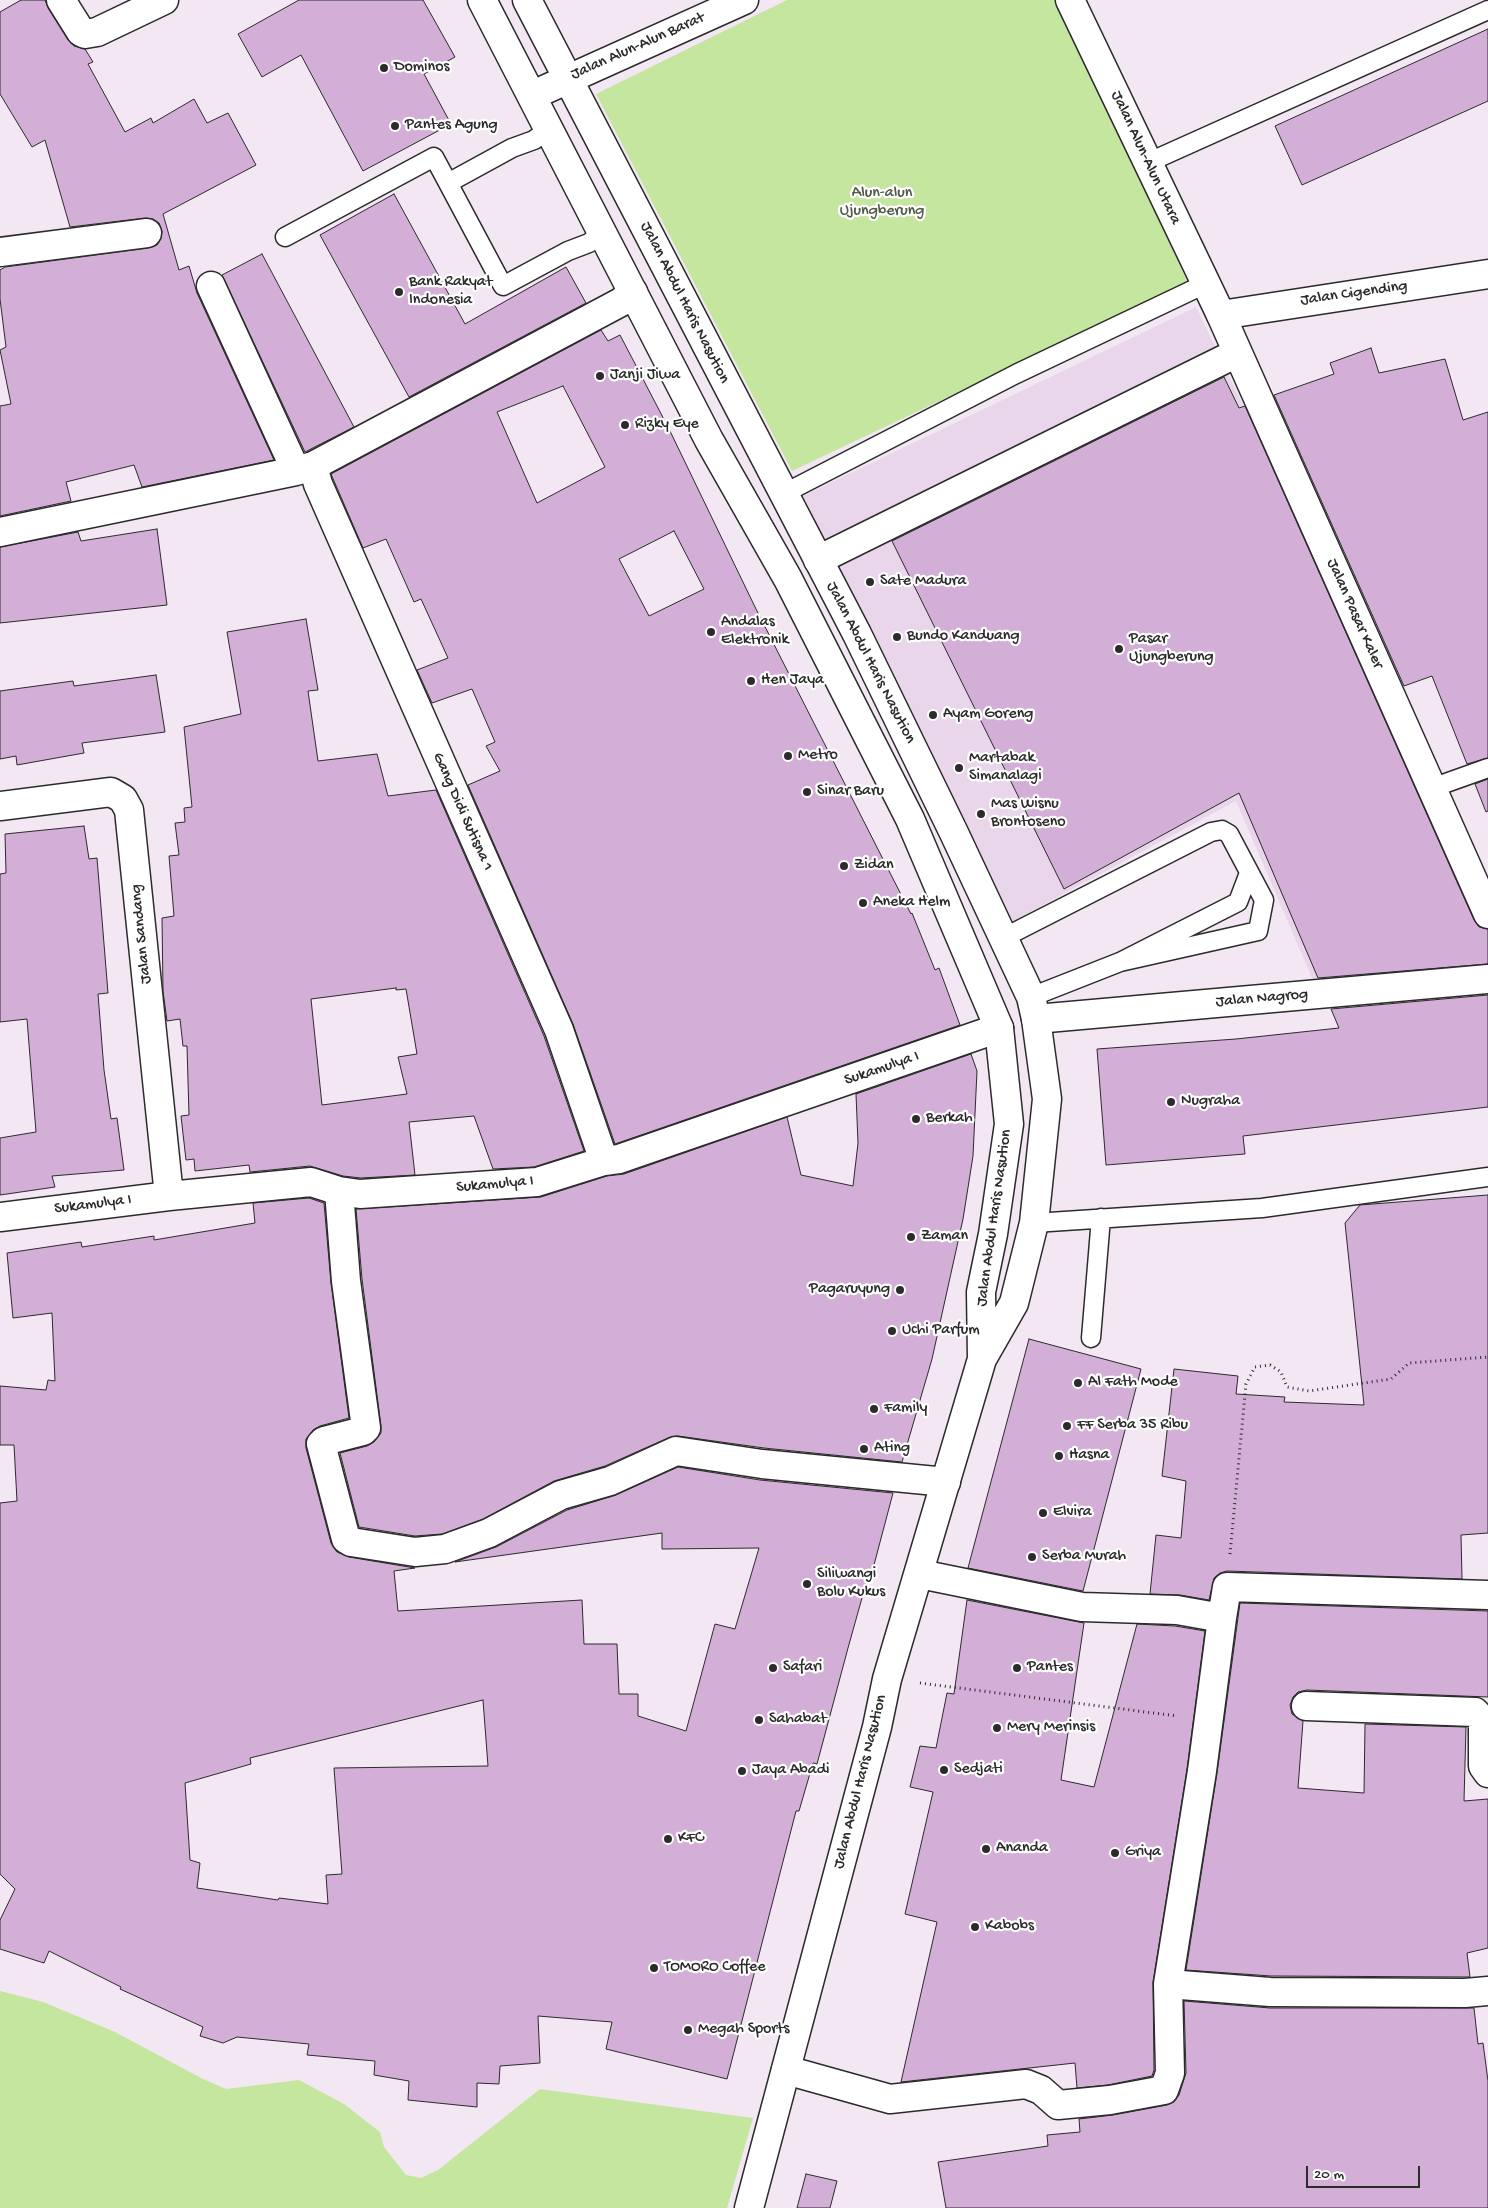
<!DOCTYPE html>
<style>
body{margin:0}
#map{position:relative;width:1488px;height:2208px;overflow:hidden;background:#f2e7f3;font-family:"Gochi Hand",sans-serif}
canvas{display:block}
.scale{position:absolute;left:1306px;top:2166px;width:114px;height:22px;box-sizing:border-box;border:2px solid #2b2b2b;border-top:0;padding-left:6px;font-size:15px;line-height:18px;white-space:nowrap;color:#2b2b2b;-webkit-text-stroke:4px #fff;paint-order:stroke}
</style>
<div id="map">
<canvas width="1488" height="2208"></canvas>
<div class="scale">20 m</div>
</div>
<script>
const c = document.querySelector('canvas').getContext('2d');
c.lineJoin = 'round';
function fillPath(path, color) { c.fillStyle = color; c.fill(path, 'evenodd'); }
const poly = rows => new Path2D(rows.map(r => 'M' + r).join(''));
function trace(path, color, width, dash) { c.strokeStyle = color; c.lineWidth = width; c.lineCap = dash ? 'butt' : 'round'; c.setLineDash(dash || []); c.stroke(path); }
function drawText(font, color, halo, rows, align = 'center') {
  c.font = font + ' "Gochi Hand",sans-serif'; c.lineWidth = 4.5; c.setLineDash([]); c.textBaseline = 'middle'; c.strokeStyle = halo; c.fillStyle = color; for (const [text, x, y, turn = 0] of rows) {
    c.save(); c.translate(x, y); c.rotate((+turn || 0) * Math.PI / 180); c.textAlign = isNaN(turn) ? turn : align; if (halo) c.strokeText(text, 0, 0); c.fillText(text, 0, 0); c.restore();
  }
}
const built = poly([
 [1196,307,1488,916,1488,978,1315,985,1236,801,1013,921,803,496]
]);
const green = poly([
 [787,0,1056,0,1188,283,792,471,596,94],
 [0,1991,43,2002,115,2032,201,2078,226,2089,299,2080,344,2104,380,2132,384,2147,406,2175,421,2178,438,2170,540,2089,753,2118,727,2208,0,2208]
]);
const building = poly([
 [21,0,45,0,48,8,68,40,74,46,85,49,93,62,88,64,125,132,151,118,153,123,194,99,207,123,228,113,256,165,163,214,179,270,189,266,197,293,274,460,142,487,134,465,66,482,71,501,0,516,0,406,11,404,0,350,6,347,0,299,0,270,5,267,149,248,157,245,161,239,162,231,159,223,153,219,145,218,70,227,45,140,32,147,0,94,0,12,21,0],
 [299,0,423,0,455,57,424,74,451,124,363,171,301,55,262,77,238,34,299,0],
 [1488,29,1488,101,1302,185,1275,126,1488,29],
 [394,194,465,324,566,267,586,303,409,397,320,235,394,194],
 [262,254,354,427,305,452,222,275,262,254],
 [601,330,608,341,620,335,669,429,756,609,887,867,911,914,912,913,935,970,939,968,960,1025,615,1144,573,1024,468,785,500,771,486,746,495,742,472,689,432,703,417,670,448,658,421,599,414,602,386,539,363,548,331,474,601,330],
 [563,386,605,467,537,503,497,412,563,386],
 [674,531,704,589,649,616,619,559,674,531],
 [1371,348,1379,373,1445,359,1463,420,1488,412,1488,758,1467,764,1432,676,1404,686,1274,395,1334,374,1330,363,1371,348],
 [1224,377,1239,408,1245,406,1474,920,1479,927,1488,929,1488,964,1318,978,1239,793,1064,889,892,541,1224,377],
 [157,529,167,605,0,623,0,547,78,532,81,541,157,529],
 [306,619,318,690,308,691,318,761,377,754,388,796,436,790,544,1036,584,1151,534,1167,493,1169,474,1116,409,1122,415,1175,361,1178,343,1176,310,1166,250,1172,249,1165,195,1171,194,1159,186,1160,181,1116,189,1115,187,1046,183,1046,180,1019,167,1021,163,991,162,918,174,916,169,856,179,855,175,823,185,822,184,808,192,807,184,727,241,714,227,632,306,619],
 [396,988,396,990,406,989,417,1054,398,1057,407,1094,322,1105,311,999,396,988],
 [156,675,165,732,82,743,84,753,17,765,16,756,0,759,0,691,73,681,74,686,156,675],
 [1488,779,1488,811,1486,812,1475,784,1488,779],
 [84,826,89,859,97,858,108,993,98,994,104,1070,111,1119,117,1118,124,1170,52,1176,55,1187,0,1195,0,1138,36,1132,27,1019,0,1022,0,874,6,873,5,834,84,826],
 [1488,995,1488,1107,1243,1136,1245,1154,1106,1165,1097,1049,1236,1039,1339,1028,1331,1009,1488,995],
 [971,1054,977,1071,973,1156,963,1219,932,1359,902,1462,764,1448,678,1436,670,1437,605,1466,554,1481,483,1519,442,1534,415,1536,359,1527,340,1453,367,1446,374,1442,381,1433,381,1426,362,1279,356,1209,541,1197,607,1176,624,1174,787,1117,801,1175,853,1186,858,1143,856,1094,971,1054],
 [1488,1195,1488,1533,1461,1535,1462,1579,1227,1571,1220,1573,1214,1578,1209,1600,1180,1595,1150,1594,1156,1535,1181,1538,1186,1481,1162,1476,1174,1369,1238,1376,1236,1394,1285,1397,1284,1402,1364,1405,1345,1223,1360,1205,1488,1195],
 [309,1198,324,1203,331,1283,349,1418,320,1426,313,1430,306,1439,306,1448,331,1543,337,1552,349,1557,415,1568,394,1571,398,1611,582,1600,584,1644,617,1644,619,1694,638,1694,638,1716,686,1731,715,1624,735,1629,759,1548,662,1549,662,1533,455,1562,496,1547,567,1510,616,1495,678,1467,760,1480,893,1493,870,1580,867,1580,848,1648,817,1764,813,1763,799,1811,796,1811,727,2079,606,2049,612,2022,538,2016,540,2063,500,2066,499,2084,477,2083,477,2107,408,2100,409,2081,374,2075,375,2061,307,2055,309,2044,237,2037,223,2043,200,2036,203,2027,120,1989,121,1987,49,1951,44,1963,0,1949,0,1920,15,1889,0,1874,0,1503,17,1501,14,1445,0,1445,0,1386,46,1390,48,1380,55,1381,52,1313,13,1318,7,1253,81,1242,82,1247,154,1236,154,1240,255,1223,253,1203,309,1198],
 [483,1700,488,1766,334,1768,342,1874,326,1875,328,1904,279,1898,278,1900,197,1888,200,1863,190,1860,185,1783,251,1764,250,1758,483,1700],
 [1029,1339,1141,1369,1083,1591,968,1568,1029,1339],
 [967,1600,1084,1623,1061,1780,1094,1787,1137,1624,1175,1626,1205,1631,1187,1769,1153,1982,1154,2070,1152,2076,1108,2085,1077,2088,1075,2063,901,2082,937,1922,905,1914,933,1792,910,1787,920,1746,936,1748,947,1693,954,1694,967,1600],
 [1240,1603,1488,1611,1488,1697,1307,1690,1298,1692,1293,1697,1290,1705,1292,1714,1303,1721,1298,1788,1364,1793,1365,1724,1466,1727,1464,1801,1488,1799,1488,1948,1467,1953,1470,1977,1271,1976,1186,1970,1217,1773,1240,1603],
 [1184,2001,1270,2008,1474,2008,1478,2044,1483,2043,1488,2081,1488,2208,946,2208,938,2162,1048,2146,1047,2135,1080,2132,1079,2119,1113,2115,1167,2105,1174,2102,1179,2095,1186,2073,1184,2001],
 [806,2174,837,2181,830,2208,797,2208,806,2174]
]);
const path = poly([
 [1230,1554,1246,1384,1255,1367,1270,1365,1281,1372,1287,1387,1309,1391,1391,1379,1409,1363,1488,1357],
 [920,1683,1177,1716]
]);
const lane = poly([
 [550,128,534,140,512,148,448,183,503,286,568,251,589,243,602,233],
 [1147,163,1488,10],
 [285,237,434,157,448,183],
 [783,494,1016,374,1205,284],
 [1432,788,1488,768],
 [1003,938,1211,832,1222,830,1229,834,1264,900,1258,931,1120,962],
 [1031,997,1120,962,1238,902,1249,873],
 [1034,1223,1262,1208,1488,1177],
 [1091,1338,1101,1218]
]);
const street = poly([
 [61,0,81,32,85,34,97,32,164,0],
 [0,252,147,233],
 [211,286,296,471],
 [1221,315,1488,914],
 [313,466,318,484,559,1030,604,1161],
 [0,532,296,471,313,466,621,302,633,292],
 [818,560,1237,353],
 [0,806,111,792,123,799,129,810,169,1196],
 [1036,1019,1488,979],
 [339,1191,346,1281,366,1428,363,1431,324,1441,321,1444,346,1539,351,1542,415,1552,445,1549,489,1533,561,1495,610,1481,676,1451,762,1464,946,1482],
 [0,1217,169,1196,311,1182,339,1191,360,1194,537,1182,604,1161,619,1159,999,1028],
 [920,1574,1082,1607,1177,1610,1222,1618,1202,1771,1168,1984,1270,1992,1465,1993,1488,1991],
 [1222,1618,1227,1587,1488,1595],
 [1306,1706,1475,1712,1483,1721,1483,1766,1488,1773],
 [786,2070,890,2099,1026,2084,1041,2090,1058,2105,1110,2100,1164,2090,1170,2073,1168,1984]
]);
const secondary = poly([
 [1070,0,1221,315,1488,274],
 [533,95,744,0]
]);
const highway = poly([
 [482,0,709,440,788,579,910,819,999,1028,1009,1124,993,1234,981,1292,982,1358],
 [527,0,857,634,954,833,1031,997,1036,1019,1047,1099,1034,1223,1014,1303,982,1359,887,1679,877,1727,749,2208]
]);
const markers = [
 [384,68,5,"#2b2b2b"],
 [395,126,5,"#2b2b2b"],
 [399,292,5,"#2b2b2b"],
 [600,376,5,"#2b2b2b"],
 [625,425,5,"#2b2b2b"],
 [870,582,5,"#2b2b2b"],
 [711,632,5,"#2b2b2b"],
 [897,637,5,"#2b2b2b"],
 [1119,649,5,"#2b2b2b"],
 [751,681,5,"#2b2b2b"],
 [933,715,5,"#2b2b2b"],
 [788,756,5,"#2b2b2b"],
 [959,768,5,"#2b2b2b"],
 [807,792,5,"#2b2b2b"],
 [981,814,5,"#2b2b2b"],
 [844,866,5,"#2b2b2b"],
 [863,903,5,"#2b2b2b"],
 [1171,1102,5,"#2b2b2b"],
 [916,1119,5,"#2b2b2b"],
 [911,1237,5,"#2b2b2b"],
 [900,1290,5,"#2b2b2b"],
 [892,1331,5,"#2b2b2b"],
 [1078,1383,5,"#2b2b2b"],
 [874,1409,5,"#2b2b2b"],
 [1067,1426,5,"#2b2b2b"],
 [864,1449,5,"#2b2b2b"],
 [1059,1456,5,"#2b2b2b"],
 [1043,1513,5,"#2b2b2b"],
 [1032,1557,5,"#2b2b2b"],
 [807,1584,5,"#2b2b2b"],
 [773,1668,5,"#2b2b2b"],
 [1017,1668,5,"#2b2b2b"],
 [759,1720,5,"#2b2b2b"],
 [997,1728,5,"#2b2b2b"],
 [944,1770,5,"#2b2b2b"],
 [742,1771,5,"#2b2b2b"],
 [668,1839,5,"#2b2b2b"],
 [986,1849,5,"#2b2b2b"],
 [1115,1853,5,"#2b2b2b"],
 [975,1927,5,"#2b2b2b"],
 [654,1968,5,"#2b2b2b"],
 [688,2030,5,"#2b2b2b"]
];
const streetNames = [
 ["Jalan Alun-Alun Barat",638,47,-24],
 ["Jalan Alun-Alun Utara",1145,158,65],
 ["Jalan Cigending",1354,294,-8],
 ["Jalan Abdul Haris Nasution",684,303,63],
 ["Jalan Pasar Kaler",1354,614,66],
 ["Jalan Abdul Haris Nasution",870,663,63],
 ["Gang Didi Sutisna 1",462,812,66],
 ["Jalan Sandang",142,934,-96],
 ["Jalan Nagrog",1262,999,-5],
 ["Sukamulya I",882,1069,-19],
 ["Sukamulya I",495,1185,-5],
 ["Sukamulya I",93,1205,-7],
 ["Jalan Abdul Haris Nasution",995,1218,-82],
 ["Jalan Abdul Haris Nasution",861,1782,-76]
];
const poiNames = [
 ["Dominos",394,68],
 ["Pantes Agung",405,126],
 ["Bank Rakyat",409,283],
 ["Indonesia",409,301],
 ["Janji Jiwa",610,376],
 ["Rizky Eye",635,425],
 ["Sate Madura",880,582],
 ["Andalas",721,623],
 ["Elektronik",721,641],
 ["Bundo Kanduang",907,637],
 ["Pasar",1129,640],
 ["Ujungberung",1129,658],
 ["Hen Jaya",761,681],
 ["Ayam Goreng",943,715],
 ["Metro",798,756],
 ["Martabak",969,759],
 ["Simanalagi",969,777],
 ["Sinar Baru",817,792],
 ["Mas Wisnu",991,805],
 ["Brontoseno",991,823],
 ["Zidan",854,866],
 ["Aneka Helm",873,903],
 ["Nugraha",1181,1102],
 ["Berkah",926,1119],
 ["Zaman",921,1237],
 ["Pagaruyung",890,1290,"right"],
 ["Uchi Parfum",902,1331],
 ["Al Fath Mode",1088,1383],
 ["Family",884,1409],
 ["FF Serba 35 Ribu",1077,1426],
 ["Ating",874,1449],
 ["Hasna",1069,1456],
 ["Elvira",1053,1513],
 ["Serba Murah",1042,1557],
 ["Siliwangi",817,1575],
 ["Bolu Kukus",817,1593],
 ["Safari",783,1668],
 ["Pantes",1027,1668],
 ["Sahabat",769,1720],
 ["Mery Merinsis",1007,1728],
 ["Sedjati",954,1770],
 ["Jaya Abadi",752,1771],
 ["KFC",678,1839],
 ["Ananda",996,1849],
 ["Griya",1125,1853],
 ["Kabobs",985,1927],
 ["TOMORO Coffee",664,1968],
 ["Megah Sports",698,2030]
];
const parkNames = [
 ["Alun-alun",882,194],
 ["Ujungberung",882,212]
];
fillPath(built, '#e9d6eb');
fillPath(green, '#c4e69f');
fillPath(building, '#d3aed7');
trace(building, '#2b2b2b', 1);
trace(lane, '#2b2b2b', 21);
trace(street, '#2b2b2b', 31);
trace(secondary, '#2b2b2b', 31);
trace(highway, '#2b2b2b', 31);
trace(path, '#2b2b2b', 3, [1, 4]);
trace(lane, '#fff', 18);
trace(street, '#fff', 28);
trace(secondary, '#fff', 28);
trace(highway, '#fff', 28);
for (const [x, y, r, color] of markers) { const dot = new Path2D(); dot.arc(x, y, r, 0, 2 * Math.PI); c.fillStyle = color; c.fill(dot); trace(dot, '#fff', 2); }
drawText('16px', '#2b2b2b', '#fff', streetNames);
drawText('16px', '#2b2b2b', '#fff', poiNames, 'left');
drawText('16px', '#515a48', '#fff', parkNames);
</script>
